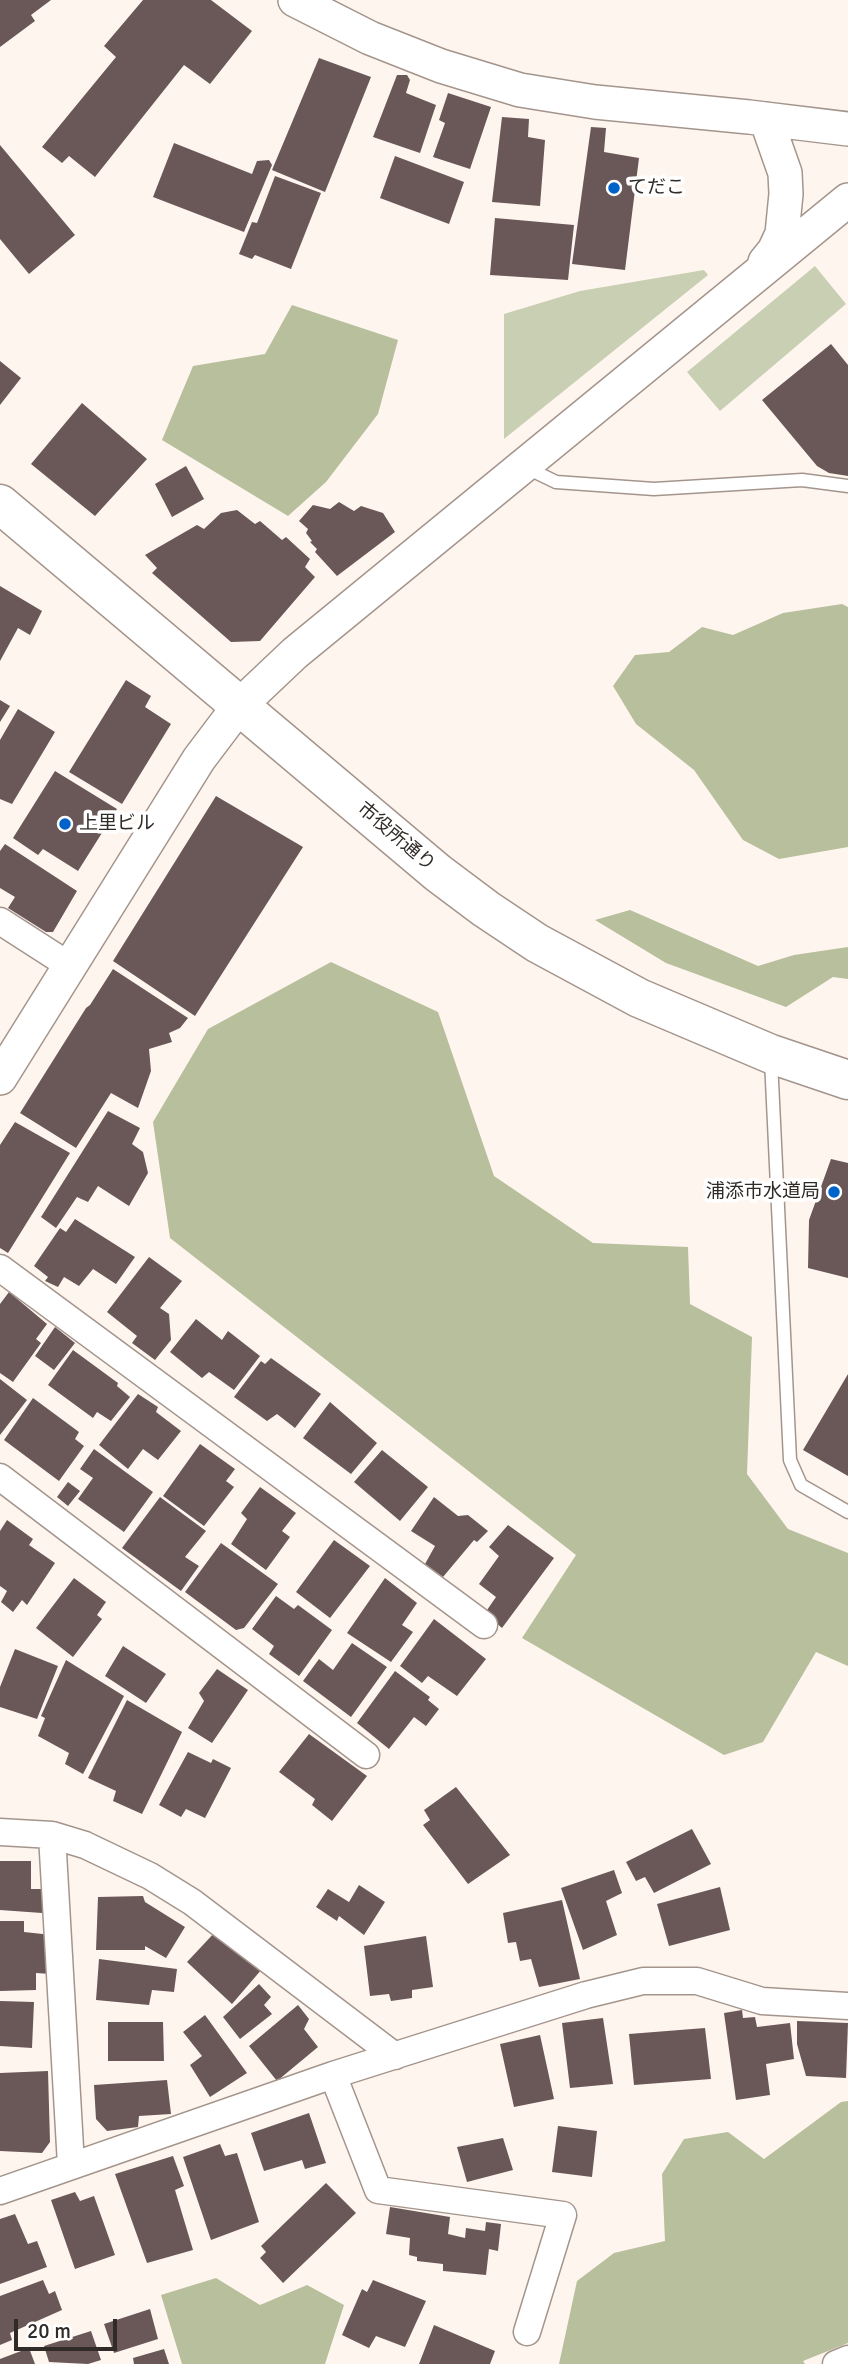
<!DOCTYPE html>
<meta charset="utf-8">
<style>
body{margin:0}
#map{position:relative;width:848px;height:2364px;overflow:hidden;background:#fff5ef;font-family:Signika,sans-serif}
canvas{display:block}
.scale{position:absolute;left:14px;top:2319px;width:103px;height:32px;box-sizing:border-box;border:4px solid #312b27;border-top:0;padding-left:9px;font-size:21px;line-height:24px;white-space:nowrap;color:#312b27;-webkit-text-stroke:5px #fff;paint-order:stroke}
</style>
<div id="map">
<canvas width="848" height="2364"></canvas>
<div class="scale">20 m</div>
</div>
<script>
const c = document.querySelector('canvas').getContext('2d');
c.lineJoin = 'round';
function fillPath(path, color) { c.fillStyle = color; c.fill(path, 'evenodd'); }
const poly = rows => new Path2D(rows.map(r => 'M' + r).join(''));
function trace(path, color, width, dash) { c.strokeStyle = color; c.lineWidth = width; c.lineCap = dash ? 'butt' : 'round'; c.setLineDash(dash || []); c.stroke(path); }
function drawText(font, color, halo, rows, align = 'center') {
  c.font = font + ' Signika,"Noto Sans JP",sans-serif'; c.lineWidth = 7; c.setLineDash([]); c.textBaseline = 'middle'; c.strokeStyle = halo; c.fillStyle = color; for (const [text, x, y, turn = 0] of rows) {
    c.save(); c.translate(x, y); c.rotate((+turn || 0) * Math.PI / 180); c.textAlign = isNaN(turn) ? turn : align; if (halo) c.strokeText(text, 0, 0); c.fillText(text, 0, 0); c.restore();
  }
}
const green = poly([
 [815,266,846,304,720,411,687,372],
 [704,270,708,275,504,439,504,314,580,291]
]);
const forest = poly([
 [292,305,398,340,378,414,326,482,288,516,162,440,193,366,265,354],
 [842,604,848,607,848,847,779,859,743,840,694,770,636,724,613,686,635,655,669,652,702,627,733,635,783,613],
 [630,910,758,966,794,955,848,947,848,979,833,977,786,1007,666,963,595,920],
 [331,962,438,1012,494,1176,593,1243,688,1247,690,1304,752,1337,747,1474,788,1529,848,1553,848,1666,816,1652,763,1742,724,1755,522,1638,576,1555,170,1238,153,1122,208,1029],
 [848,2101,848,2343,803,2361,805,2364,559,2364,577,2281,614,2253,665,2241,662,2174,684,2139,728,2132,764,2159,841,2102],
 [216,2278,260,2305,307,2285,344,2305,325,2364,182,2364,161,2295]
]);
const building = poly([
 [0,0,51,0,31,15,35,21,0,47],
 [143,0,211,0,252,31,210,84,184,65,95,177,69,156,62,163,42,147,116,57,104,46],
 [319,58,371,77,325,192,272,170],
 [397,75,407,75,410,80,406,93,436,105,420,153,373,137],
 [448,93,491,107,470,169,433,157,445,123,439,120],
 [502,117,529,119,528,137,545,140,540,206,492,202],
 [591,127,606,128,604,152,639,158,625,270,572,264],
 [174,143,252,174,257,161,269,160,272,165,244,232,153,197],
 [0,145,75,235,29,274,0,239],
 [395,156,464,182,449,224,380,198],
 [275,176,321,193,291,269,255,255,252,259,239,254,252,222,257,223],
 [495,218,574,225,568,280,490,275],
 [831,344,848,365,848,476,829,473,817,466,762,400],
 [0,361,21,378,0,405],
 [82,403,147,459,95,516,31,464],
 [186,466,204,499,172,517,155,484],
 [339,502,354,511,361,506,383,513,395,532,337,576,315,552,317,549,310,542,312,541,306,533,308,529,299,521,313,505,330,509],
 [237,510,255,524,260,521,282,540,286,537,310,559,305,567,315,577,260,641,231,642,152,573,157,568,145,555,197,525,204,529,221,513],
 [0,586,42,611,30,635,18,628,0,661],
 [126,680,151,696,145,707,171,724,122,804,69,772],
 [0,700,10,706,0,722],
 [18,709,55,732,12,804,0,799,0,740],
 [55,771,117,809,78,871,43,849,38,855,13,838],
 [216,796,303,847,195,1016,113,961],
 [5,844,77,891,53,932,46,932,8,908,15,897,0,888,0,851],
 [113,969,188,1018,180,1028,169,1033,172,1042,149,1049,151,1071,138,1108,111,1093,76,1148,20,1113,86,1008,90,1005],
 [108,1111,140,1128,132,1144,143,1152,148,1173,129,1206,98,1186,88,1202,77,1197,56,1228,41,1217],
 [15,1122,70,1153,8,1253,0,1248,0,1145],
 [831,1159,848,1163,848,1278,808,1268,809,1220],
 [75,1219,135,1257,116,1284,93,1269,79,1286,64,1277,58,1287,45,1281,48,1277,34,1266,60,1228,66,1232],
 [149,1257,182,1281,160,1308,169,1314,171,1340,155,1360,132,1343,137,1336,107,1312],
 [9,1292,47,1324,36,1339,41,1343,13,1382,0,1373,0,1304],
 [196,1319,222,1340,228,1331,260,1356,234,1390,209,1372,202,1378,170,1352],
 [55,1327,75,1343,54,1370,35,1356],
 [73,1350,118,1383,117,1386,130,1397,111,1421,97,1412,93,1418,48,1385],
 [271,1358,321,1394,295,1428,277,1414,267,1421,234,1397,261,1361,265,1364],
 [848,1374,848,1476,803,1450],
 [0,1379,27,1400,0,1435],
 [138,1394,158,1407,156,1412,181,1431,158,1460,143,1449,128,1469,99,1445],
 [33,1398,79,1432,75,1439,84,1446,59,1481,4,1440],
 [330,1402,377,1443,351,1474,303,1438],
 [200,1444,235,1469,226,1481,234,1487,204,1526,163,1496],
 [94,1449,153,1492,124,1532,78,1499,93,1478,80,1469],
 [382,1450,428,1487,400,1521,354,1482],
 [68,1482,80,1491,68,1506,57,1497],
 [260,1487,296,1513,282,1531,290,1537,266,1570,231,1544,247,1519,241,1513],
 [160,1497,206,1531,185,1557,199,1566,181,1591,122,1548],
 [434,1497,458,1516,468,1515,488,1531,477,1542,474,1540,443,1577,425,1564,435,1546,411,1531],
 [7,1520,33,1539,29,1545,55,1563,27,1605,22,1600,13,1612,1,1602,7,1591,0,1586,0,1531],
 [508,1525,554,1558,502,1628,485,1613,496,1597,479,1584,499,1556,489,1547],
 [334,1540,370,1566,330,1618,296,1592],
 [221,1543,278,1584,244,1628,236,1630,185,1592],
 [74,1578,106,1602,97,1615,102,1619,73,1657,36,1628],
 [385,1578,417,1603,402,1625,413,1632,391,1662,347,1633],
 [276,1596,294,1609,298,1605,332,1630,299,1676,269,1654,274,1646,252,1629],
 [434,1619,486,1659,457,1696,428,1676,422,1683,400,1666],
 [352,1643,387,1667,351,1717,303,1681,319,1659,333,1670],
 [123,1646,166,1674,146,1703,105,1676],
 [15,1649,58,1666,37,1719,0,1707,0,1687],
 [66,1660,124,1696,83,1774,65,1764,69,1753,38,1736,45,1718,41,1716],
 [217,1669,248,1690,212,1743,188,1728,204,1701,199,1693],
 [395,1671,430,1697,428,1700,439,1709,426,1726,414,1717,389,1749,357,1723],
 [127,1700,182,1732,142,1814,113,1801,116,1791,88,1778],
 [309,1734,367,1776,332,1821,312,1805,315,1799,279,1772],
 [188,1752,211,1763,213,1759,231,1768,205,1818,186,1809,181,1817,159,1805],
 [456,1787,510,1855,468,1884,423,1825,430,1820,424,1810],
 [692,1829,711,1864,654,1893,645,1877,636,1881,626,1862],
 [0,1861,31,1861,31,1889,43,1889,42,1913,0,1910],
 [614,1870,622,1893,606,1901,617,1935,583,1950,561,1888],
 [359,1885,385,1902,364,1935,339,1916,337,1921,316,1907,328,1889,349,1902],
 [720,1887,730,1930,669,1946,657,1904],
 [143,1896,145,1902,185,1927,166,1958,145,1946,145,1950,96,1950,98,1897],
 [562,1900,580,1979,539,1987,531,1959,520,1961,516,1942,508,1943,503,1913],
 [0,1921,24,1921,24,1932,52,1935,51,1974,36,1973,36,1990,0,1991],
 [217,1930,262,1969,232,2004,187,1962],
 [426,1936,433,1987,412,1990,412,1998,391,2001,389,1994,370,1996,364,1946],
 [99,1959,177,1969,174,1992,152,1990,149,2005,96,2000],
 [259,1984,271,1997,264,2005,272,2014,240,2039,223,2017],
 [0,2001,34,2002,32,2048,0,2046],
 [298,2005,309,2019,304,2029,318,2047,277,2081,249,2046],
 [742,2010,743,2018,755,2017,757,2027,790,2023,794,2059,766,2064,770,2095,736,2100,724,2013],
 [205,2015,247,2073,210,2097,190,2065,202,2056,183,2032],
 [603,2018,613,2084,570,2088,562,2023],
 [797,2021,848,2023,846,2078,806,2076,797,2044],
 [108,2022,163,2022,164,2061,108,2061],
 [705,2028,711,2079,634,2085,629,2034],
 [540,2035,554,2099,514,2107,500,2044],
 [48,2071,50,2142,42,2153,0,2151,0,2073],
 [167,2080,171,2114,139,2116,138,2127,107,2131,96,2119,94,2085],
 [309,2113,326,2163,305,2169,302,2160,264,2171,251,2133],
 [558,2126,597,2131,592,2177,552,2172],
 [503,2138,513,2170,467,2182,457,2147],
 [220,2144,225,2156,237,2153,259,2222,211,2240,183,2157],
 [173,2156,184,2186,175,2190,193,2250,147,2263,115,2174],
 [326,2183,356,2213,283,2283,260,2258,266,2252,261,2246],
 [75,2192,80,2201,94,2196,115,2255,75,2269,51,2200],
 [390,2207,450,2217,448,2234,465,2238,466,2228,485,2231,486,2222,501,2224,498,2251,489,2249,486,2275,443,2271,443,2264,417,2261,417,2257,409,2255,410,2238,386,2234],
 [15,2214,28,2244,37,2241,47,2267,0,2284,0,2219],
 [43,2280,49,2294,55,2291,62,2310,10,2333,12,2340,0,2345,0,2296],
 [373,2280,426,2301,405,2347,376,2336,369,2348,342,2335,362,2289,367,2292],
 [150,2309,158,2339,114,2353,104,2324],
 [434,2325,495,2351,490,2364,419,2364],
 [91,2331,101,2360,88,2364,49,2362,44,2346],
 [29,2348,35,2364,0,2364,0,2359],
 [164,2349,169,2364,134,2364,133,2358]
]);
const service = poly([
 [527,468,556,482,654,489,802,480,848,486],
 [771,1060,790,1460,801,1485,848,1512]
]);
const minor = poly([
 [0,921,70,966],
 [0,1268,484,1625],
 [0,1477,366,1755],
 [0,1832,52,1835,85,1845,150,1876,192,1902,395,2056],
 [52,1835,71,2165],
 [333,2075,378,2190,563,2215,527,2332],
 [0,2191,333,2075,586,1995,643,1981,697,1981,762,2001,848,2006],
 [836,2364,848,2359]
]);
const tertiary = poly([
 [295,0,370,38,441,66,520,90,595,102,749,117,848,129],
 [765,262,774,251,782,234,786,194,785,173,766,119],
 [0,1078,199,759,239,706,295,653,848,200]
]);
const primary = poly([
 [0,504,438,873,486,909,537,943,639,998,771,1054,848,1080]
]);
const markers = [
 [614,188,7,"#0063cb"],
 [65,824,7,"#0063cb"],
 [834,1192,7,"#0063cb"]
];
const poiNames = [
 ["てだこ",628,188],
 ["上里ビル",79,824],
 ["浦添市水道局",820,1192,"right"]
];
const streetNames = [
 ["市役所通り",396,837,40]
];
fillPath(green, '#c9cfb2');
fillPath(forest, '#b8bf9c');
fillPath(building, '#695857');
trace(service, '#a4958c', 15);
trace(minor, '#a4958c', 29);
trace(tertiary, '#a4958c', 36);
trace(primary, '#a4958c', 41);
trace(service, '#fff', 12);
trace(minor, '#fff', 26);
trace(tertiary, '#fff', 33);
trace(primary, '#fff', 38);
for (const [x, y, r, color] of markers) { const dot = new Path2D(); dot.arc(x, y, r, 0, 2 * Math.PI); c.fillStyle = color; c.fill(dot); trace(dot, '#fff', 2.5); }
drawText('19px', '#312b27', '#fff', poiNames, 'left');
drawText('19px', '#312b27', '#fff', streetNames);
</script>
